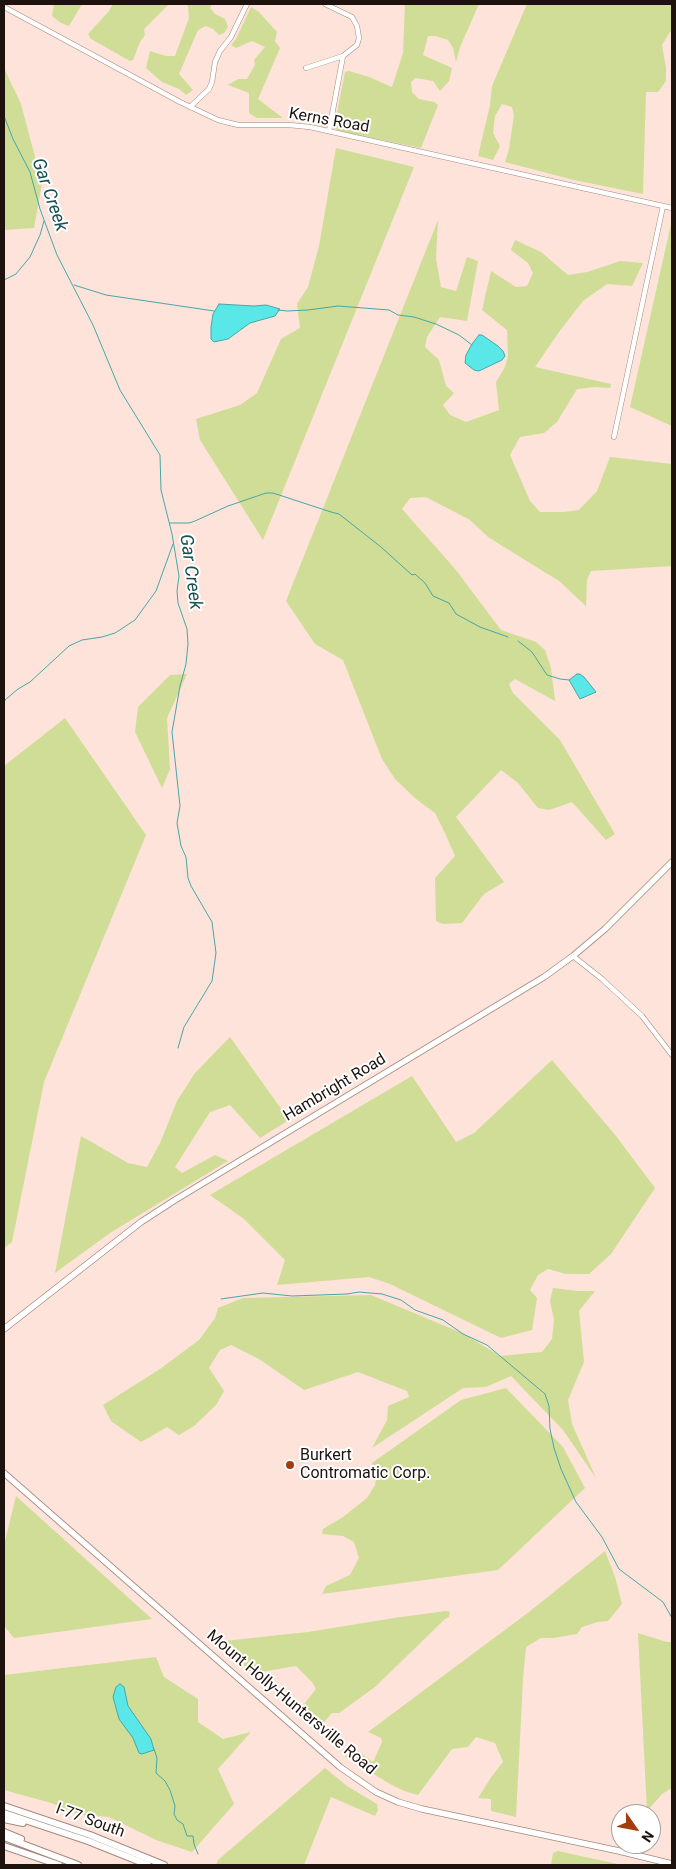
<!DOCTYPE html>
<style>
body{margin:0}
#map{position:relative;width:676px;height:1869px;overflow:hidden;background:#fde3d9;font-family:Roboto,sans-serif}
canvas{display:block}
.frame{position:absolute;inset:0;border:5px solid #1d120e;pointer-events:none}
.north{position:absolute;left:611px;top:1804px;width:50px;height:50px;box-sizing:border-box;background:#fff;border:1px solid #a5a09f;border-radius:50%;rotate:123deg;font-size:14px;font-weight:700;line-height:20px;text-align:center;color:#1d120e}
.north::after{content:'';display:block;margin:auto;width:18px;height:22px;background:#a33e0c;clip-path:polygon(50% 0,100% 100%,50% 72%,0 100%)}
</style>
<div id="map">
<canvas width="676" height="1869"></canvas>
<div class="frame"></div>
<div class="north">N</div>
</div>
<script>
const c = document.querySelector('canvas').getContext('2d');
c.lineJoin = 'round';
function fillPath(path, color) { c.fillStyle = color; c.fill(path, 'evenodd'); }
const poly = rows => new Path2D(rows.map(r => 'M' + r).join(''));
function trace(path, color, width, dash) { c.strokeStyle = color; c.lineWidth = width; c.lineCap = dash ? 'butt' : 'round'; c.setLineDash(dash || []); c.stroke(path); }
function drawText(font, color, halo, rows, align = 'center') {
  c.font = font + ' Roboto,sans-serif'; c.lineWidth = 4; c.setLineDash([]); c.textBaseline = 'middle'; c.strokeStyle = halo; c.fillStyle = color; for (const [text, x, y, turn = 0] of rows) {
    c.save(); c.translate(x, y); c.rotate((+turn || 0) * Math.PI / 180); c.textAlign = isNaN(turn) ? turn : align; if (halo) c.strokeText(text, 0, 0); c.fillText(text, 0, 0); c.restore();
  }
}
const green = poly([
 [54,4,82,4,69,26,61,23,52,16],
 [113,4,169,4,144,29,145,35,140,42,133,60,130,61,91,39,88,34,109,11],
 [185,4,212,4,210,8,215,14,225,19,228,27,224,33,219,35,213,29,206,26,198,30,179,74,193,90,186,95,179,89,162,82,146,68,150,51,166,56,175,56,189,18,188,6],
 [405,4,479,4,460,47,456,62,453,48,448,40,435,36,428,36,423,55,452,68,449,81,440,91,433,81,415,78,411,82,412,92,419,99,434,102,438,105,421,148,339,131,334,128,345,72,349,71,369,77,392,87,403,53],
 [527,4,672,4,672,31,670,32,662,45,666,68,666,81,658,92,646,92,643,194,574,180,505,162,509,149,514,115,512,107,502,104,495,116,493,133,500,146,493,160,478,156,490,105,492,86],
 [251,7,259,12,277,32,275,41,280,48,258,99,283,118,257,118,249,113,249,93,228,85,238,79,247,79,255,65,254,60,265,47,252,41,236,48,231,45,236,39],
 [4,68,21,104,42,183,34,228,4,230],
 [336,148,414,167,263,540,200,440,196,419,240,405,257,393,281,339,300,328,297,304,308,287,319,246],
 [438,220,436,259,441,287,456,291,467,257,478,261,467,321,440,317,427,337,425,347,439,360,446,386,454,393,443,405,450,415,466,422,499,410,496,382,505,367,508,356,507,330,482,310,491,271,516,287,527,286,533,273,528,263,511,250,515,240,541,252,568,275,587,272,620,261,643,263,632,286,607,284,583,301,559,332,535,367,611,384,610,388,595,387,577,389,557,422,544,433,520,437,510,455,530,501,540,512,564,512,579,510,597,491,610,457,672,464,672,566,591,571,587,580,586,606,559,581,488,537,470,520,426,497,410,498,402,509,456,570,501,630,536,642,545,650,551,668,555,701,515,679,509,684,513,693,560,740,615,834,606,840,572,802,549,810,538,808,518,783,501,770,456,817,504,882,484,894,462,923,443,924,436,921,435,878,455,856,445,833,435,813,416,799,395,779,382,759,343,660,315,644,286,601],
 [671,224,672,225,672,426,630,407],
 [187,674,167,718,170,769,162,788,135,732,138,707,170,675],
 [65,718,146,835,44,1082,12,1242,4,1248,4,766],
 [230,1037,289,1120,260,1138,230,1105,210,1112,175,1167,182,1173,215,1155,228,1161,110,1233,55,1273,81,1136,128,1163,147,1167,160,1143,177,1101,195,1073],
 [552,1060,616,1136,655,1188,611,1254,589,1274,566,1274,548,1269,538,1275,530,1290,537,1298,532,1330,501,1338,390,1284,369,1277,277,1285,285,1260,244,1219,210,1195,412,1076,456,1142,474,1133],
 [553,1288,578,1291,595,1291,579,1311,584,1362,568,1400,572,1424,596,1478,563,1430,511,1376,486,1387,463,1388,372,1448,387,1420,388,1406,409,1397,407,1391,358,1372,304,1390,259,1359,231,1345,220,1350,209,1368,224,1391,216,1405,194,1426,179,1435,167,1427,141,1442,111,1421,103,1405,160,1369,199,1340,215,1318,218,1308,243,1298,371,1295,464,1334,500,1356,542,1352,552,1339,554,1320,550,1301],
 [506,1388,563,1447,585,1488,498,1570,322,1594,326,1586,350,1575,359,1558,354,1542,343,1536,322,1534,323,1529,343,1517,367,1498,375,1485,377,1474,372,1463,461,1400],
 [16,1496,152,1619,14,1638,4,1626,4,1545],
 [605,1551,615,1577,622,1604,608,1621,598,1622,582,1627,577,1634,553,1638,541,1638,526,1647,523,1679,516,1817,491,1811,491,1799,478,1798,492,1776,503,1762,495,1743,476,1737,468,1747,452,1749,418,1795,404,1791,390,1784,344,1756,352,1749,355,1749,373,1762,382,1742,381,1738,368,1732,529,1612],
 [446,1611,450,1612,449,1617,445,1619,375,1687,339,1713,332,1713,325,1721,320,1730,308,1719,303,1708,305,1703,316,1689,312,1682,296,1666,261,1672,250,1671,221,1644,224,1641,308,1632,394,1618],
 [638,1633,667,1642,672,1642,672,1788,662,1794,647,1811],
 [156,1657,164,1677,198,1699,198,1722,223,1739,251,1732,218,1769,234,1804,192,1852,156,1840,109,1817,81,1815,51,1803,4,1790,4,1675],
 [325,1768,347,1786,377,1804,378,1810,375,1816,331,1797,304,1865,216,1865,218,1860],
 [558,1851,576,1855,622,1865,551,1865,553,1853]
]);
const water = poly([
 [219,304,254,306,266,305,280,309,275,316,250,323,228,339,214,342,211,339,211,327,213,314,219,304],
 [479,335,482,335,498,346,503,351,505,356,502,360,479,371,474,370,465,363,466,355,472,344,479,335],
 [577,674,580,674,584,677,596,692,580,699,569,680,577,674],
 [120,1684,124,1687,128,1706,151,1739,154,1750,142,1754,139,1753,133,1738,119,1719,113,1697,116,1687,120,1684]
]);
const stream = poly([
 [4,116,13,139,30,172,40,209,57,255,93,325,120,390,160,455,161,490,172,534,179,576,177,591,178,603,187,629,188,644,186,664,180,686,172,732,180,806,177,823,181,846,186,857,188,878,191,886,212,922,216,953,212,981,184,1027,178,1048],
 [4,280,16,274,30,257,40,235,44,221],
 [74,285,106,295,214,311],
 [278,310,287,311,308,310,338,306,389,310,398,315,414,317,436,324,459,335,472,345],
 [170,523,189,523,195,521,228,506,266,493,273,493,331,512,339,514,381,547,412,575,415,574,425,583,433,596,449,603,456,614,480,627,508,637],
 [518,641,532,652,547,675,560,679,569,680],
 [4,704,5,700,18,689,30,682,69,646,82,640,102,637,115,633,135,620,156,591,173,544],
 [221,1299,263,1293,292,1296,347,1294,359,1292,382,1294,401,1300,415,1310,443,1320,463,1334,487,1345,545,1394,549,1406,550,1429,554,1448,561,1469,576,1502,602,1537,619,1569,663,1602,672,1618],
 [154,1749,157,1758,156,1773,165,1781,170,1790,175,1806,174,1814,177,1820,183,1824,187,1836,193,1836,194,1844,198,1854]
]);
const minor = poly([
 [4,7,180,102,218,120,238,125,289,125,310,127,672,208],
 [306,68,343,56,357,45,359,38,357,26,352,17,325,4],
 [190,107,209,89,212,82,215,62,220,51,231,37,247,4],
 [329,131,343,56],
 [614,437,663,206],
 [573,956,602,979,642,1016,672,1055]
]);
const major = poly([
 [4,1329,141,1222,175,1200,544,977,573,956,605,929,672,862],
 [4,1473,340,1767,376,1792,398,1802,422,1809,619,1851,672,1864]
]);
const highway = poly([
 [4,1806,90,1835,164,1865],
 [4,1813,88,1841,148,1865],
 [4,1819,23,1823],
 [4,1832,21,1839],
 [4,1837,78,1865],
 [4,1846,59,1865]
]);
const markers = [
 [290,1465,5,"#a33e0c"]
];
const streetNames = [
 ["Kerns Road",329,121,10],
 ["Hambright Road",335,1088,-31],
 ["Mount Holly-Huntersville Road",291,1703,40],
 ["I-77 South",90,1821,20]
];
const poiNames = [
 ["Burkert",300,1456],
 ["Contromatic Corp.",300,1474]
];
const waterNames = [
 ["Gar Creek",49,195,71],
 ["Gar Creek",190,572,82]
];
fillPath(green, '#d0dd96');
fillPath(water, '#59e7e7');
trace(water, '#47a7a6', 1);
trace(stream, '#47a7a6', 1);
trace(minor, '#a6897e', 5.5);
trace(major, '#a6897e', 7);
trace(highway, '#a6897e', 8);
trace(minor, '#fff', 4.5);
trace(major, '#fff', 5.5);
trace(highway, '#fff', 6);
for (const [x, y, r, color] of markers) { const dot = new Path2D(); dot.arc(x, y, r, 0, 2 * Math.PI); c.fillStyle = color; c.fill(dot); trace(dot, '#fff', 2); }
drawText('16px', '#1d120e', '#fff', streetNames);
drawText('16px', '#1d120e', '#fff', poiNames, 'left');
drawText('italic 18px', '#145152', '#fff', waterNames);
</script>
